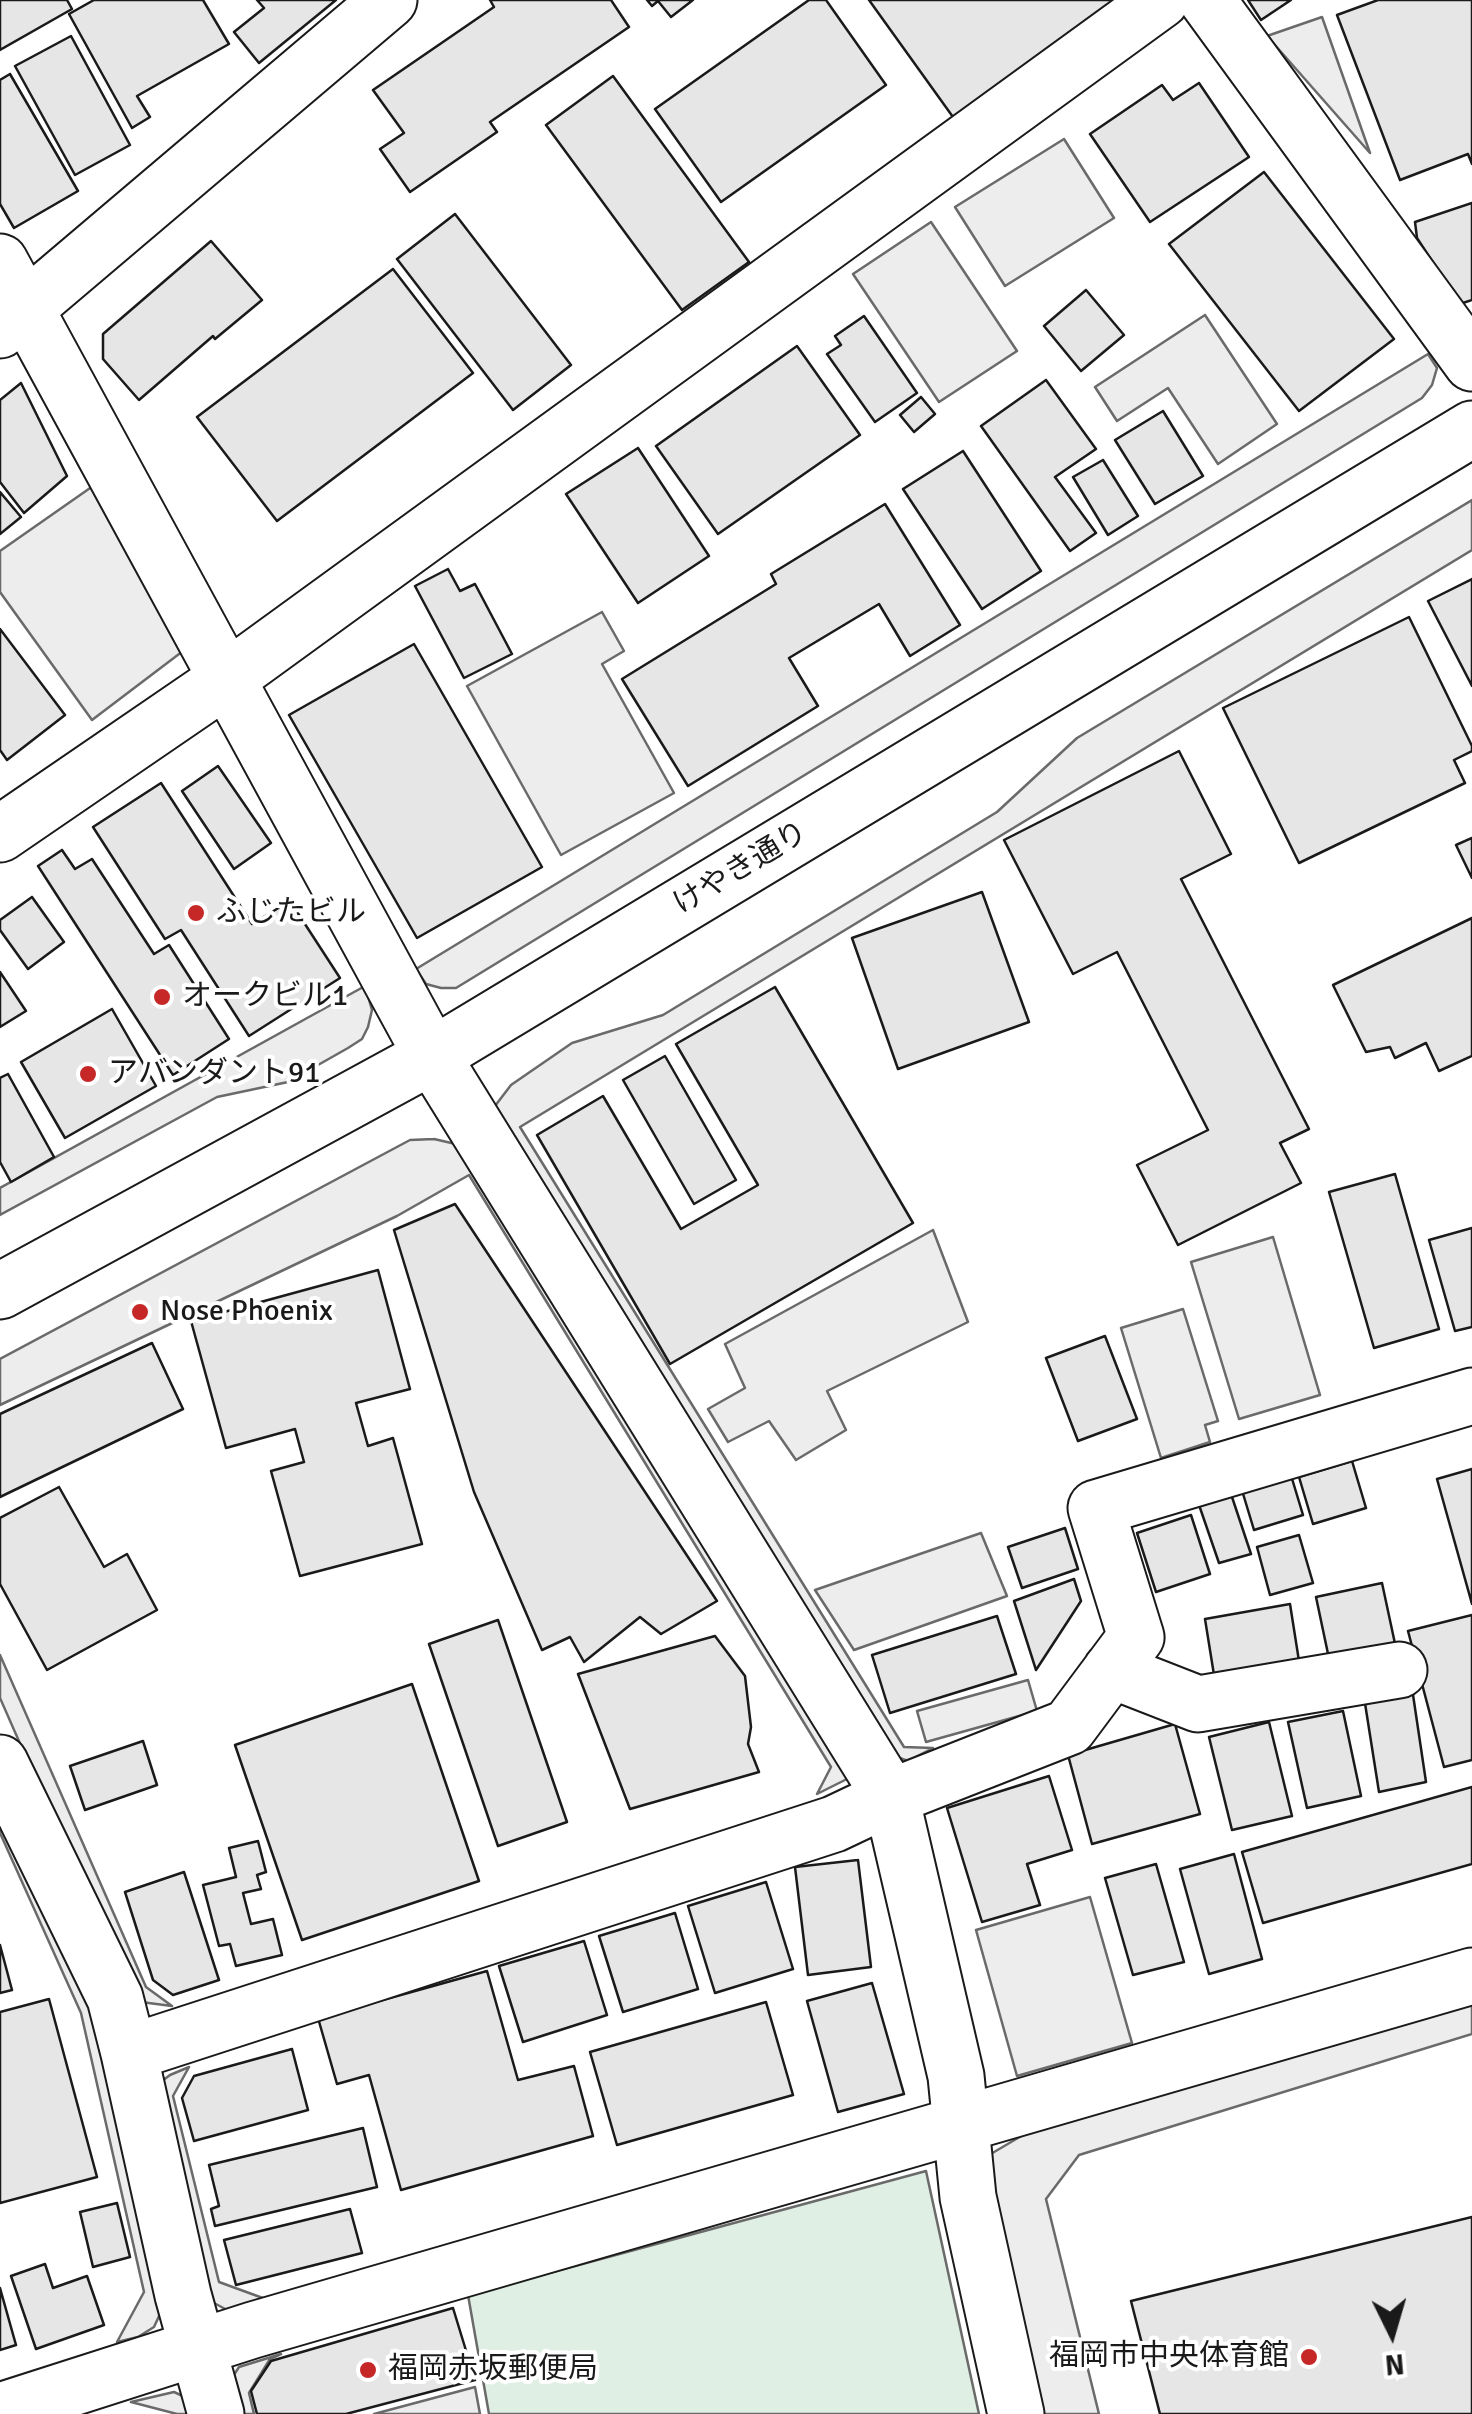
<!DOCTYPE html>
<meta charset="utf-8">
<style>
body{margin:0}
#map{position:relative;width:1472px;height:2414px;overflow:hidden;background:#fff;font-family:Signika,sans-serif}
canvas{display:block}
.north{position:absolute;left:1342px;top:2284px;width:100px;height:100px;-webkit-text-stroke:8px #fff;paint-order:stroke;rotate:175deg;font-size:28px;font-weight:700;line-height:40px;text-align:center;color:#1a1a1a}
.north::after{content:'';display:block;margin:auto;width:35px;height:45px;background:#1a1a1a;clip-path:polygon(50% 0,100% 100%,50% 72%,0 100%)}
</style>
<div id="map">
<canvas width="1472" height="2414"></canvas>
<div class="north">N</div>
</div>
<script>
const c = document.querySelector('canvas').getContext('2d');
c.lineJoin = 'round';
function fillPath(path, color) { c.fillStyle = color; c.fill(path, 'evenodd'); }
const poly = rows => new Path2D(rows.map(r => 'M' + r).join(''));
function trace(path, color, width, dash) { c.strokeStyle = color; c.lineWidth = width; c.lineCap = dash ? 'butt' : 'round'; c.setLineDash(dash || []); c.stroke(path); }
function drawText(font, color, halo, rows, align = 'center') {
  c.font = font + ' Signika,"Noto Sans JP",sans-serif'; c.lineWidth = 8; c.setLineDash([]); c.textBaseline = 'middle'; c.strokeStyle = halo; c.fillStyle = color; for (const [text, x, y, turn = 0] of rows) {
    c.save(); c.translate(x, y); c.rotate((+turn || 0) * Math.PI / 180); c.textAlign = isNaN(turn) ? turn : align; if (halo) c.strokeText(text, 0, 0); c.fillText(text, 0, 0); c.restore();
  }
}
const green = poly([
 [926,2171,979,2414,489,2414,468,2295,926,2171]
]);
const parking = poly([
 [1322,17,1370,153,1267,36,1322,17],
 [1064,139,1114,218,1005,286,955,207,1064,139],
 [931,222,1017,351,939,402,853,274,931,222],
 [1205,315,1277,424,1218,464,1168,388,1117,421,1095,387,1205,315],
 [1428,354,1437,368,1432,385,1422,398,456,988,441,988,426,984,416,969,1428,354],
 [93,486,183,651,92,720,0,592,0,551,93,486],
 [1472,500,1472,550,520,1127,904,1747,933,1748,908,1761,886,1753,495,1106,511,1085,572,1043,663,1015,997,812,1077,738,1472,500],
 [602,612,624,651,602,664,674,793,561,855,467,686,602,612],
 [365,986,372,1010,368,1027,362,1039,348,1048,288,1082,217,1097,0,1215,0,1188,365,986],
 [434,1139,460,1145,849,1778,817,1794,831,1767,469,1175,397,1216,0,1405,0,1359,410,1140,434,1139],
 [933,1230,968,1322,827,1391,846,1430,796,1460,769,1421,728,1442,708,1409,745,1388,725,1344,933,1230],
 [1273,1237,1320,1395,1239,1419,1191,1262,1273,1237],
 [1183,1309,1218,1421,1205,1425,1210,1442,1161,1458,1121,1328,1183,1309],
 [981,1533,1007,1596,854,1650,815,1590,981,1533],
 [0,1655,146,1987,172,2006,133,2001,0,1698,0,1655],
 [1028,1680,1037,1711,926,1742,917,1711,1028,1680],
 [0,1794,103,2024,160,2314,154,2327,138,2337,117,2342,144,2292,81,2013,0,1833,0,1794],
 [1090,1897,1132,2043,1017,2076,976,1930,1090,1897],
 [1472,2003,1472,2034,1079,2155,1046,2199,1099,2414,1036,2414,983,2176,989,2155,1023,2135,1472,2003],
 [189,2067,173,2096,219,2282,271,2301,229,2311,214,2303,204,2290,158,2084,170,2075,189,2067],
 [281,2354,270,2359,249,2393,254,2414,235,2414,230,2381,239,2367,281,2354],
 [475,2387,480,2414,374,2414,475,2387],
 [174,2392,187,2398,194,2414,177,2414,131,2402,174,2392]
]);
const building = poly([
 [0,0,67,0,72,9,0,50,0,0],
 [94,0,203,0,229,44,137,96,150,117,132,128,69,14,94,0],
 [257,0,336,0,259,63,234,32,264,8,257,0],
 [490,0,611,0,629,27,490,122,497,132,410,192,380,149,404,133,373,90,494,7,490,0],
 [647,0,693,0,671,17,658,1,652,6,647,0],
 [809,0,826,0,886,85,721,202,655,109,809,0],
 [869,0,1116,0,958,124,869,0],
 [1248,0,1291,0,1261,20,1248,0],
 [1378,0,1472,0,1472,164,1468,154,1400,180,1337,15,1378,0],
 [71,36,130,145,75,175,15,66,71,36],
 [10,74,78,191,14,228,0,204,0,80,10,74],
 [613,76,749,262,682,310,546,125,613,76],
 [1199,83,1249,157,1150,222,1090,134,1162,85,1173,100,1199,83],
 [1264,172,1394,339,1299,411,1169,244,1264,172],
 [1472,203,1472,300,1460,304,1417,238,1415,222,1472,203],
 [455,214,571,365,513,410,397,259,455,214],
 [211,241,262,300,215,339,213,336,139,400,103,359,103,334,211,241],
 [393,269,473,373,277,521,197,417,393,269],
 [1086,290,1124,335,1081,371,1044,326,1086,290],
 [864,316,917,393,875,422,827,354,841,345,835,336,864,316],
 [797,346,860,435,718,534,656,446,797,346],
 [1046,380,1096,449,1055,477,1096,533,1070,551,981,426,1046,380],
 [21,383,67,476,24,513,0,482,0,400,21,383],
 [921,397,935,414,914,432,900,415,921,397],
 [1163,411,1203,476,1155,504,1115,440,1163,411],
 [638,448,709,556,638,603,566,494,638,448],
 [963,451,1041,571,982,609,903,489,963,451],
 [1103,460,1138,516,1108,535,1073,477,1103,460],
 [0,492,21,517,0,534,0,492],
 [885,504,960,625,910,656,879,604,789,658,818,706,688,786,622,679,776,584,771,574,885,504],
 [448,569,460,591,475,584,512,654,464,678,415,586,448,569],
 [1472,579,1472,686,1428,601,1472,579],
 [1409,617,1472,746,1472,751,1454,760,1465,783,1299,863,1223,708,1409,617],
 [0,629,65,715,7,760,0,750,0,629],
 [414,644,542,867,417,938,289,715,414,644],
 [1179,751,1231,854,1181,879,1309,1129,1280,1143,1301,1183,1178,1245,1137,1165,1208,1130,1117,952,1073,974,1004,840,1179,751],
 [218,766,271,843,234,869,182,791,218,766],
 [161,783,252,924,290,901,340,978,249,1036,181,930,165,939,93,827,161,783],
 [1472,838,1472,878,1456,845,1472,838],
 [62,850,75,869,92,859,154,954,169,945,229,1039,173,1075,38,866,62,850],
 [982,892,1029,1022,898,1069,852,938,982,892],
 [32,897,64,942,28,969,0,930,0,920,32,897],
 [1472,918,1472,1056,1439,1071,1426,1043,1395,1058,1390,1047,1366,1052,1333,985,1472,918],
 [0,972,26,1011,0,1027,0,972],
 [775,987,913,1223,670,1364,537,1135,603,1096,681,1229,758,1185,676,1044,775,987],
 [112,1009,156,1086,65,1138,21,1062,112,1009],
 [665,1056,736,1180,694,1204,623,1080,665,1056],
 [8,1074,54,1157,11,1182,0,1162,0,1078,8,1074],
 [1395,1174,1439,1329,1374,1348,1329,1192,1395,1174],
 [455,1204,717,1601,661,1634,640,1617,584,1662,570,1637,542,1650,474,1492,394,1230,455,1204],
 [1472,1228,1472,1327,1455,1331,1429,1240,1472,1228],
 [378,1270,410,1389,356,1403,368,1446,393,1438,422,1544,300,1576,271,1471,304,1462,295,1429,226,1448,191,1321,378,1270],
 [1105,1336,1137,1419,1078,1441,1046,1358,1105,1336],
 [152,1343,183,1409,0,1497,0,1414,152,1343],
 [1352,1461,1366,1508,1313,1524,1299,1477,1352,1461],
 [1472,1469,1472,1604,1437,1479,1472,1469],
 [1290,1472,1303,1515,1254,1530,1241,1487,1290,1472],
 [59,1487,104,1567,127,1554,157,1610,47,1670,0,1584,0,1518,59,1487],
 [1230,1491,1251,1554,1219,1563,1198,1502,1230,1491],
 [1191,1515,1210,1574,1156,1592,1137,1533,1191,1515],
 [1065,1528,1078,1569,1022,1588,1008,1547,1065,1528],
 [1299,1535,1313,1583,1270,1595,1257,1547,1299,1535],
 [1074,1579,1081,1601,1036,1670,1014,1601,1074,1579],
 [1382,1583,1397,1653,1331,1668,1316,1597,1382,1583],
 [1290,1604,1299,1661,1214,1675,1205,1619,1290,1604],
 [1472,1615,1472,1760,1444,1767,1408,1631,1472,1615],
 [997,1616,1016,1674,890,1713,872,1655,997,1616],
 [498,1620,567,1822,498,1846,429,1644,498,1620],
 [715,1636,745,1676,751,1727,748,1744,759,1772,630,1809,578,1674,715,1636],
 [412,1684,479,1881,302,1940,235,1745,412,1684],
 [1412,1688,1426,1782,1379,1792,1364,1697,1412,1688],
 [1343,1711,1361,1796,1307,1808,1288,1722,1343,1711],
 [1269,1722,1292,1816,1232,1830,1209,1737,1269,1722],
 [1175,1724,1200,1814,1092,1844,1068,1755,1175,1724],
 [143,1741,157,1785,85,1810,70,1766,143,1741],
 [1049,1776,1072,1850,1027,1864,1040,1905,982,1922,947,1808,1049,1776],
 [1472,1787,1472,1864,1263,1923,1242,1852,1472,1787],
 [258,1841,266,1872,257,1875,261,1889,243,1893,251,1924,273,1919,282,1955,236,1966,230,1944,219,1946,203,1885,236,1877,229,1848,258,1841],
 [1234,1854,1262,1959,1209,1974,1180,1869,1234,1854],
 [858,1860,871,1967,808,1975,795,1867,858,1860],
 [1156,1864,1184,1962,1133,1975,1105,1878,1156,1864],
 [184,1872,219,1980,173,1995,153,1980,125,1892,184,1872],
 [766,1882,793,1969,715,1993,688,1906,766,1882],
 [675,1913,698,1989,623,2012,599,1936,675,1913],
 [584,1941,607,2015,523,2042,499,1966,584,1941],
 [0,1945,12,1990,0,1993,0,1945],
 [487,1971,518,2080,574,2066,593,2136,401,2190,369,2075,337,2084,318,2018,487,1971],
 [872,1983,904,2094,838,2112,807,2001,872,1983],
 [49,1999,97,2177,0,2203,0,2012,49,1999],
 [766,2002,793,2095,617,2145,590,2052,766,2002],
 [292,2049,308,2110,194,2141,182,2098,194,2076,292,2049],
 [363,2128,377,2187,215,2226,211,2209,219,2206,209,2165,363,2128],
 [117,2203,130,2257,93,2267,80,2212,117,2203],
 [350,2209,362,2253,236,2285,224,2240,350,2209],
 [1472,2217,1472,2414,1160,2414,1131,2301,1472,2217],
 [45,2264,53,2288,87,2276,104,2325,36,2349,11,2276,45,2264],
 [0,2288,16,2345,0,2350,0,2288],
 [453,2308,475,2380,346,2414,257,2414,251,2391,271,2361,453,2308]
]);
const minor = poly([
 [1207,0,1472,363],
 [0,262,432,1056,891,1797,956,2076,968,2197,1016,2414],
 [0,330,389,0],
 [0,834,228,678,1161,0],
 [1111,1670,1198,1704,1399,1670],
 [0,1763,115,1998,129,2053,183,2295,216,2414],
 [129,2053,834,1824,891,1797,1069,1727,1136,1637,1096,1508,1472,1396],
 [0,2411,253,2330,1472,1976]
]);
const highway = poly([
 [0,1291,432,1056,1472,429]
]);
const markers = [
 [196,913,10,"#c62828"],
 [162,997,10,"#c62828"],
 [88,1074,10,"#c62828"],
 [140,1312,10,"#c62828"],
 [1309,2357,10,"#c62828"],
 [368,2370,10,"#c62828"]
];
const streetNames = [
 ["けやき通り",741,869,-31]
];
const poiNames = [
 ["ふじたビル",216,913],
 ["オークビル1",182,997],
 ["アバンダント91",108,1074],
 ["Nose Phoenix",160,1312],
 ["福岡市中央体育館",1289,2357,"right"],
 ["福岡赤坂郵便局",388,2370]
];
fillPath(green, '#e0efe3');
trace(green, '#6a6a6a', 2.5);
fillPath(parking, '#ededed');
trace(parking, '#6a6a6a', 2.5);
fillPath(building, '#e6e6e6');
trace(building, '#1a1a1a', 2.5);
trace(minor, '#1a1a1a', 59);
trace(highway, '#1a1a1a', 59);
trace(minor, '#fff', 55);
trace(highway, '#fff', 55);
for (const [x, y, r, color] of markers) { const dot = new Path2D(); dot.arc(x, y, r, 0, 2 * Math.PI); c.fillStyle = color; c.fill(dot); trace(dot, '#fff', 4); }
drawText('30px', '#1a1a1a', '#fff', streetNames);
drawText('30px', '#1a1a1a', '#fff', poiNames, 'left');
</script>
